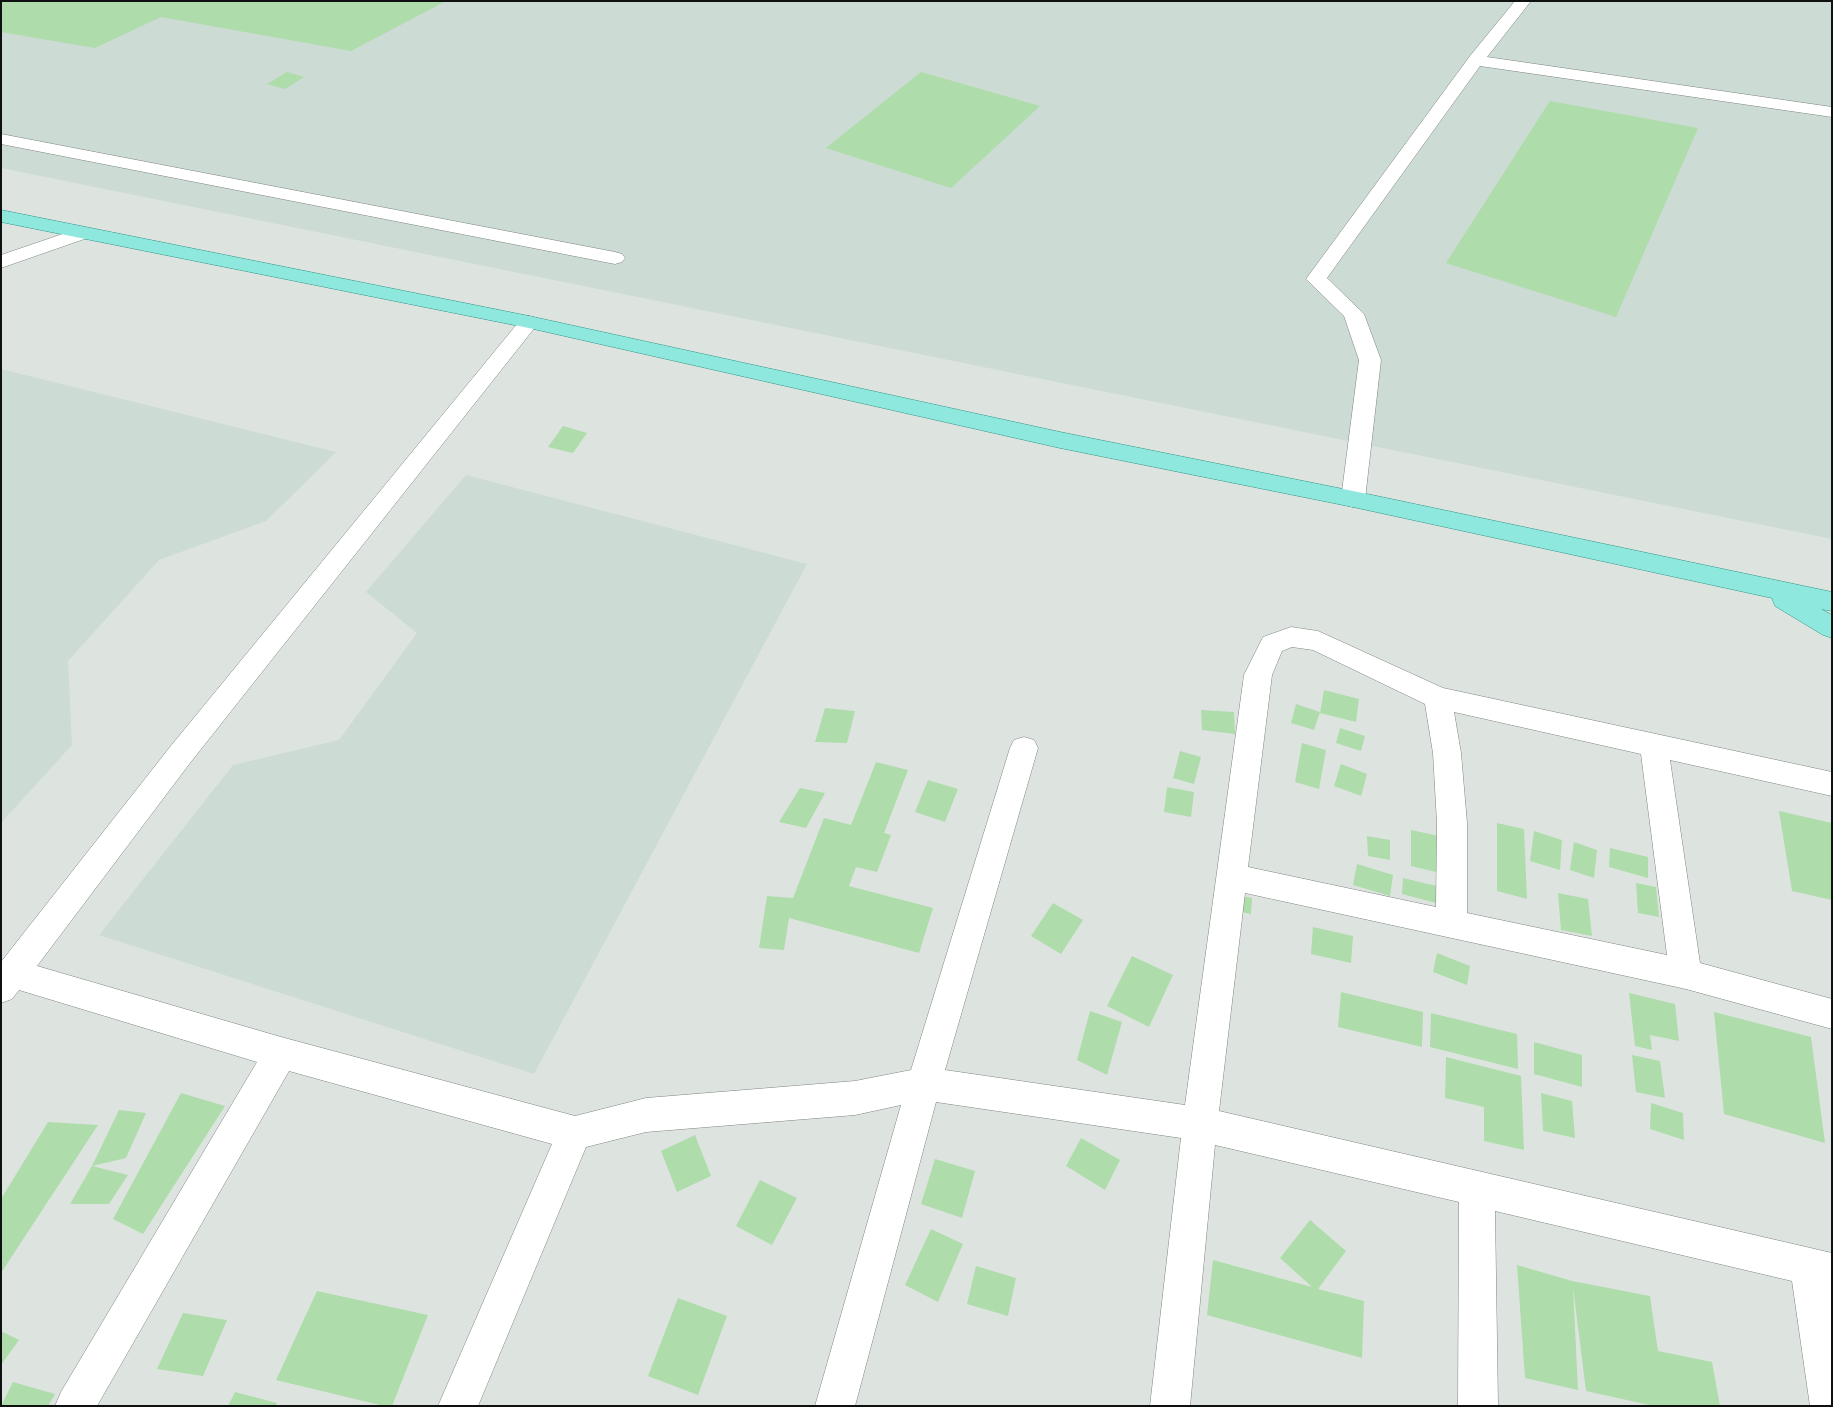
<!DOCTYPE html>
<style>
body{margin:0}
#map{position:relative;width:1833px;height:1407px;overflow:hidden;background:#dde4e0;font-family:"Public Sans",sans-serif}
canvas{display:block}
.frame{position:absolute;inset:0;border:2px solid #0f1110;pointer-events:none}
</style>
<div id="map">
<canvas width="1833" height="1407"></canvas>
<div class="frame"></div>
</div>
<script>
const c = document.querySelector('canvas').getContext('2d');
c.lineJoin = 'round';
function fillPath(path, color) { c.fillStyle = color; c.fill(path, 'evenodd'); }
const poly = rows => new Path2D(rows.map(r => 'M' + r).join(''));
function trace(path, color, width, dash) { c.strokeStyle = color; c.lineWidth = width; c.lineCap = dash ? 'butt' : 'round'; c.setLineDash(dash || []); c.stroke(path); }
const built = poly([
 [1,1,1832,1,1832,539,1,168],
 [1,369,336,452,266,521,159,560,68,661,72,745,1,823],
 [466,475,807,564,534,1074,99,935,233,765,339,740,417,633,366,592]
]);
const building = poly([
 [1,1,446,1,351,51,161,17,95,48,1,32],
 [287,72,304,77,285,89,267,84],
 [921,72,1040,106,951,188,826,148],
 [1550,101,1698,128,1616,317,1446,263],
 [563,426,587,433,573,453,548,447],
 [1324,690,1359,699,1356,722,1320,713],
 [1296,704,1320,712,1314,730,1291,723],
 [825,708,855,711,847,743,815,742],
 [1201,710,1234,712,1235,734,1202,730],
 [1340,728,1365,736,1361,751,1336,743],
 [1302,743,1326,750,1319,789,1295,782],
 [1180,751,1201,757,1194,784,1173,778],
 [876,762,908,770,884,833,891,835,877,872,856,867,849,886,933,908,919,953,789,918,784,950,759,948,767,896,793,898,824,818,851,825],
 [1341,764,1367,774,1361,796,1334,786],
 [928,780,958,789,945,822,915,812],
 [1167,787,1194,792,1191,817,1164,812],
 [800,788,825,793,806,828,779,822],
 [1779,811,1832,823,1832,900,1792,891],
 [1497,823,1524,829,1527,899,1497,891],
 [1411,830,1439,836,1440,873,1411,866],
 [1534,831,1562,840,1560,870,1530,861],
 [1367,836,1390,840,1390,860,1368,856],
 [1574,842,1597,850,1594,878,1570,870],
 [1610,848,1648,857,1648,878,1609,867],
 [1357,864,1393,875,1390,896,1353,885],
 [1403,878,1441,887,1440,904,1402,894],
 [1636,883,1656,887,1659,917,1638,913],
 [1558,893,1588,899,1592,936,1561,930],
 [1237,895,1252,898,1251,914,1237,911],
 [1053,903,1083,920,1061,954,1031,936],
 [1313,927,1353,936,1351,963,1311,954],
 [1437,953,1470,966,1467,985,1433,972],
 [1132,956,1173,975,1149,1027,1107,1006],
 [1341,992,1423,1012,1422,1047,1338,1027],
 [1629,993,1675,1004,1679,1041,1650,1035,1652,1050,1635,1046],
 [1090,1011,1122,1022,1107,1075,1077,1060],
 [1714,1012,1811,1037,1825,1143,1724,1114],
 [1431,1013,1517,1034,1518,1069,1430,1047],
 [1534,1042,1582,1055,1582,1087,1534,1074],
 [1632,1055,1660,1061,1665,1098,1636,1092],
 [1446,1057,1521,1076,1524,1150,1484,1141,1484,1107,1445,1098],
 [181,1093,225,1106,143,1234,113,1219],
 [1541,1093,1572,1101,1575,1138,1543,1131],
 [1651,1103,1683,1113,1684,1140,1650,1129],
 [119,1110,146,1113,126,1158,92,1166],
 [48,1122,98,1125,1,1273,1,1199],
 [695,1135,711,1176,677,1192,661,1151],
 [1081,1138,1120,1160,1105,1190,1066,1166],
 [935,1159,975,1171,962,1218,921,1204],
 [92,1166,128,1175,109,1204,70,1204],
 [760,1180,797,1198,772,1245,736,1226],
 [1310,1220,1346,1251,1318,1289,1364,1301,1362,1358,1207,1315,1213,1260,1312,1287,1280,1258],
 [931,1229,963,1244,938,1302,905,1285],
 [1517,1265,1572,1281,1650,1296,1658,1351,1712,1362,1720,1406,1654,1406,1586,1391,1573,1287,1578,1390,1525,1378],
 [976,1266,1016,1278,1008,1316,967,1304],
 [317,1291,428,1315,392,1406,384,1406,276,1380],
 [678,1298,727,1316,698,1395,648,1376],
 [183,1313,227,1320,203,1376,157,1369],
 [1,1331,19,1340,1,1365],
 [13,1382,55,1394,48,1406,1,1406],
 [235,1392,277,1403,276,1406,228,1406]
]);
const minor = poly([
 [1515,1,1531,1,1487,57,1832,107,1832,117,1480,66,1327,278,1364,314,1381,360,1365,499,1361,505,1353,507,1345,505,1341,499,1359,360,1344,316,1306,279,1470,56,1515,1],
 [1,134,615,252,622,254,625,258,622,262,615,264,1,144,1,134],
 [83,227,90,229,93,233,90,237,1,268,1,255,83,227],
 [529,316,536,318,539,322,536,326,190,763,37,966,281,1037,575,1116,646,1098,855,1081,911,1070,1010,748,1014,740,1024,737,1034,740,1038,748,945,1070,1185,1105,1244,675,1263,637,1291,627,1318,631,1443,688,1832,772,1832,796,1670,760,1700,963,1832,999,1832,1029,1686,989,1245,893,1219,1111,1832,1253,1832,1406,1810,1406,1792,1281,1495,1211,1498,1406,1458,1406,1459,1202,1215,1145,1190,1406,1150,1406,1181,1138,936,1102,855,1406,815,1406,901,1105,855,1115,646,1132,586,1147,478,1406,438,1406,552,1144,289,1071,97,1406,55,1406,61,1392,257,1062,19,990,12,999,1,1003,1,962,170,747,522,318,529,316],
 [1292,647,1313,650,1425,704,1433,753,1437,823,1436,907,1248,867,1272,675,1282,651,1292,647],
 [1454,712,1641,754,1667,955,1467,913,1467,823,1461,753,1454,712]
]);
const major = poly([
 [1,210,529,316,1060,432,1353,491,1832,592,1832,611,1821,609,1832,615,1832,638,1823,635,1775,606,1772,598,1353,507,1060,448,529,328,1,222,1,210]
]);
fillPath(built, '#ccdbd3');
fillPath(building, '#aedcaa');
trace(minor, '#7e8581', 1);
trace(major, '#309386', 1);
fillPath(minor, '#fff');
fillPath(major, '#8ee8dd');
</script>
